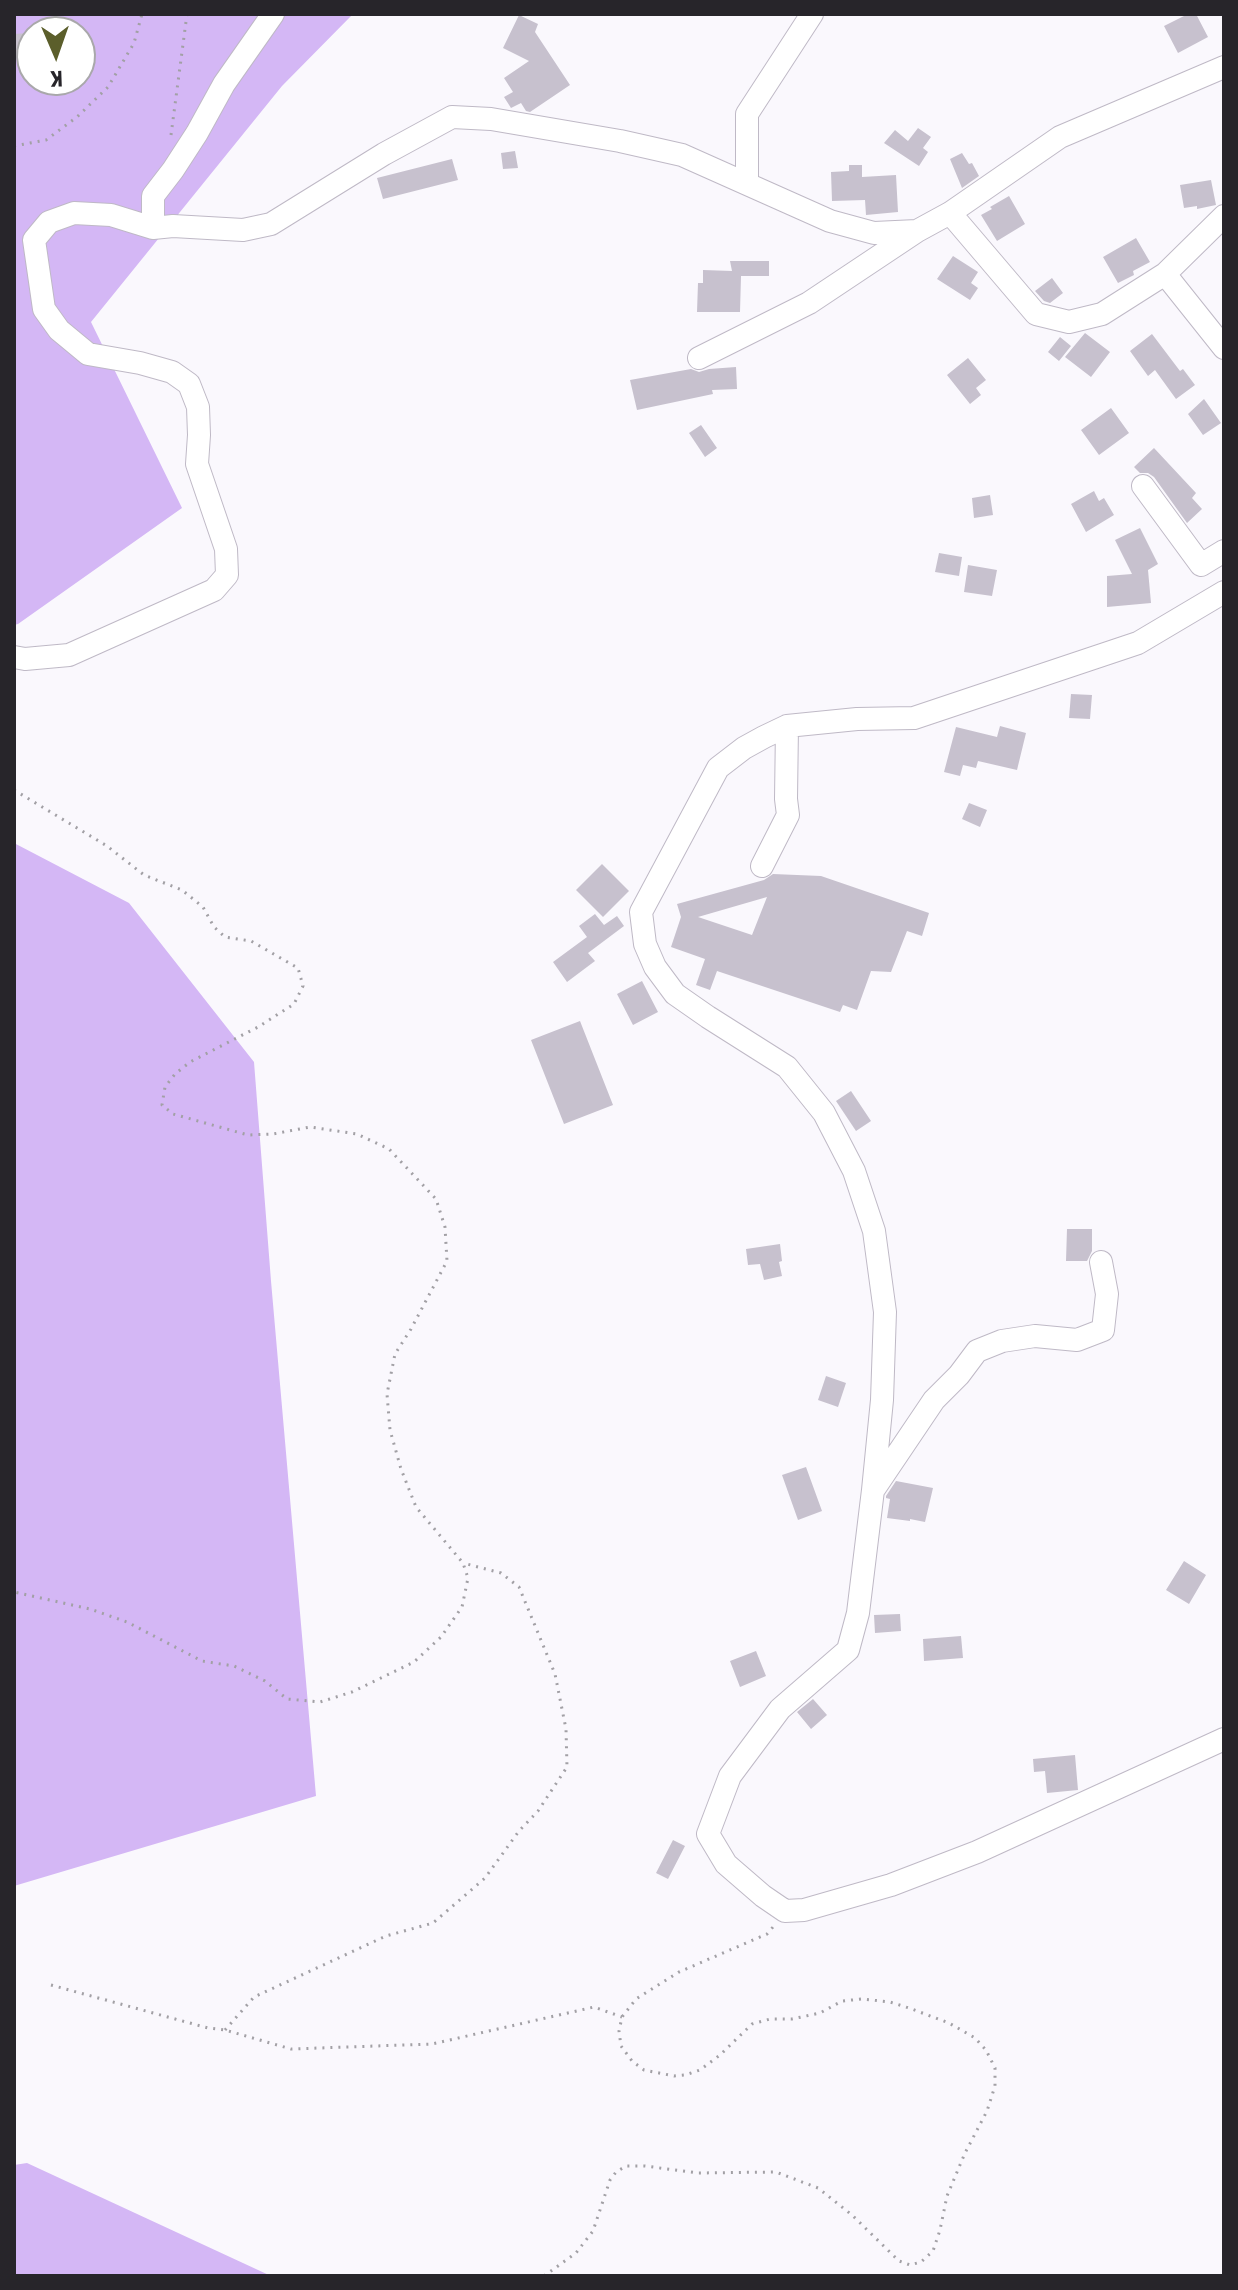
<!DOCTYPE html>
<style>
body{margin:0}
#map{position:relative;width:1238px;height:2290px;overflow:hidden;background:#faf8fd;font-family:"Roboto Condensed",sans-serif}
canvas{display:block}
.frame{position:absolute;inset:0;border:16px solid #27252a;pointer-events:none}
.north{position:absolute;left:16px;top:16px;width:80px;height:80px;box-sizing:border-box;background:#fff;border:2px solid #a9a8aa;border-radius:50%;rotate:178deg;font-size:22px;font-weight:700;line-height:32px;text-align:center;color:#27252a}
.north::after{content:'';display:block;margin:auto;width:28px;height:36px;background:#5b5e2b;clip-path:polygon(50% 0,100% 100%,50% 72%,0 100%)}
</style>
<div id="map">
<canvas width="1238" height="2290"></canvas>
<div class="frame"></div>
<div class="north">K</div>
</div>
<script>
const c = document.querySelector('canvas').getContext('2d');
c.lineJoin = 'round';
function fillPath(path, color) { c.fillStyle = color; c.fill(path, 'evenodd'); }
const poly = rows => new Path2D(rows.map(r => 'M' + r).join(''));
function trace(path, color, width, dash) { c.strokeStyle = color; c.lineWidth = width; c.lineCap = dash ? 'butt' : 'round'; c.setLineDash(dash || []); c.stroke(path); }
const forest = poly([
 [14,14,353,14,282,86,91,322,182,508,18,624,14,625],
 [32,32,80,32,80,80,32,80],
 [14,843,129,903,254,1062,271,1281,316,1796,14,1886],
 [27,2163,271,2276,14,2276,14,2165]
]);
const building = poly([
 [1188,14,1196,14,1208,37,1178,53,1164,26],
 [519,15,538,24,535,32,570,85,530,112,526,111,521,103,511,108,504,97,513,92,504,78,529,61,503,48],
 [29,33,29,39,32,39,32,55,14,57,14,34],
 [918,128,931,137,923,148,928,152,919,166,884,143,895,130,908,141],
 [515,151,518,168,503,169,501,153],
 [962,153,969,164,972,163,979,176,962,188,950,159],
 [452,159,458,180,383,199,377,178],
 [849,165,862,165,862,177,896,175,898,212,866,215,865,200,832,201,831,172,849,171],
 [1211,180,1216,205,1197,209,1197,206,1184,208,1180,185],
 [1009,196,1025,224,997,241,981,215,992,209,990,207],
 [1136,238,1150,262,1133,271,1134,275,1118,283,1103,257],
 [953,256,978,272,971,283,978,288,970,300,937,279],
 [730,261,769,261,769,276,741,276,740,312,697,312,698,283,703,283,703,270,732,271],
 [1052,278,1063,293,1050,303,1044,301,1035,291],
 [1085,333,1110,352,1091,377,1065,357],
 [1152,334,1180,371,1183,369,1195,385,1176,399,1155,370,1148,376,1130,351],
 [1060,337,1071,346,1059,361,1048,352],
 [968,358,986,380,976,388,981,395,970,404,947,375],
 [736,367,737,389,712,390,713,394,637,410,630,380,691,369,699,372,709,369],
 [1204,399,1221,423,1203,435,1188,414],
 [1111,408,1129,433,1099,455,1081,430],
 [701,425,717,448,705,457,689,433],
 [1154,448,1196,493,1192,498,1202,509,1187,523,1154,477,1148,473,1140,473,1134,467],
 [1094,491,1099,501,1104,498,1114,515,1086,532,1071,504],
 [990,495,993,515,974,518,972,498],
 [1140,528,1158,564,1148,570,1151,603,1107,607,1107,576,1132,574,1115,540],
 [939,553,962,557,959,576,935,572],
 [968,565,997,570,992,596,964,592],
 [1071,694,1092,695,1090,719,1069,718],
 [1000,726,1026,733,1017,770,978,761,976,768,963,765,960,776,944,772,956,727,997,737],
 [969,803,987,810,980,827,962,819],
 [602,864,629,891,603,917,576,890],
 [773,874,821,876,929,913,922,936,907,931,891,972,871,971,857,1010,843,1005,840,1012,717,971,710,990,696,985,705,959,671,947,681,917,677,904,764,880],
 [767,897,752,935,698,917],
 [595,914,604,925,617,916,624,926,588,953,595,961,567,982,553,962,587,937,579,926],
 [642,981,658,1012,633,1025,617,994],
 [580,1021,613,1105,564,1124,531,1040],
 [851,1091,871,1121,856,1131,836,1101],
 [1067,1229,1092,1229,1092,1251,1087,1261,1066,1261],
 [780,1244,782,1261,779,1262,782,1276,764,1280,760,1264,748,1265,746,1249],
 [826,1376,846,1383,838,1407,818,1400],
 [806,1467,822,1511,798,1520,782,1475],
 [896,1481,933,1488,925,1522,910,1519,910,1521,887,1518,890,1499,886,1498,886,1496],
 [1184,1561,1206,1575,1189,1604,1166,1590],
 [900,1614,901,1631,875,1633,874,1615],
 [961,1636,963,1658,924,1661,923,1639],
 [756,1651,766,1676,740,1687,730,1661],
 [813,1699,827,1715,811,1729,797,1712],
 [1075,1755,1078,1790,1047,1793,1045,1771,1034,1772,1033,1759],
 [673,1840,685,1846,668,1879,656,1873]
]);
const path = poly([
 [171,135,187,14],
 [14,146,46,140,77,117,108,87,134,43,142,14],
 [14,790,107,846,144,875,182,890,203,907,214,927,225,937,251,941,298,968,303,986,294,1004,258,1027,190,1062,175,1074,165,1087,162,1105,173,1114,248,1135,273,1134,310,1127,357,1134,389,1149,436,1199,445,1227,447,1261,411,1329,395,1354,387,1394,390,1430,401,1469,416,1507,463,1563,468,1578,462,1607,441,1637,414,1662,352,1692,320,1702,287,1699,265,1681,234,1666,202,1661,127,1622,90,1609,14,1592],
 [51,1985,208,2028,225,2030,291,2049,432,2044,594,2007,622,2017],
 [225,2030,254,1997,386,1936,433,1923,485,1878,519,1831,538,1811,567,1767,566,1729,555,1674,519,1587,501,1573,463,1563],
 [544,2276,576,2253,593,2231,610,2180,616,2172,626,2166,645,2166,698,2173,776,2172,818,2188,852,2215,899,2261,910,2265,921,2262,933,2251,940,2230,947,2196,965,2153,987,2111,995,2086,995,2068,986,2050,975,2038,949,2023,909,2008,890,2002,862,1999,842,2001,820,2013,792,2019,770,2019,752,2024,720,2055,700,2070,685,2075,674,2076,644,2070,632,2061,621,2046,619,2031,622,2017,636,1999,679,1972,767,1934,773,1927]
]);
const minor = poly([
 [747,183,747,114,812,14],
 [950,213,1036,314,1069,322,1102,314,1165,274,1224,216],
 [153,228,153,196,173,170,197,133,224,84,273,14],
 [1165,274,1224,348],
 [699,358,809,303,917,231,950,213,1060,137,1224,67],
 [1143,486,1201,565,1224,551],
 [1224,592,1138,643,914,718,857,719,787,726,764,737,744,748,718,768,641,912,645,944,655,967,675,994,708,1017,787,1067,824,1113,854,1171,874,1231,885,1312,882,1400,873,1490,858,1613,848,1650,780,1709,730,1776,708,1834,726,1864,763,1896,785,1911,804,1910,891,1885,977,1852,1224,1739],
 [14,657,25,659,69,655,214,590,227,575,226,549,197,464,199,435,198,407,189,384,172,372,140,363,88,354,59,330,44,309,34,240,49,222,74,213,111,215,153,228,173,226,243,230,271,224,384,154,452,117,491,119,620,141,682,155,830,221,874,233,917,231],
 [762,866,788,815,786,799,787,726],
 [874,1489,934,1400,959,1375,977,1351,1002,1341,1035,1336,1077,1340,1103,1330,1107,1294,1101,1262]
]);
fillPath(forest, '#d4b7f5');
fillPath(building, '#c7c1ce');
trace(minor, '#bfb9c6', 24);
trace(path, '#a2a0a5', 3, [2, 6]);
trace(minor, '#fff', 22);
</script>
